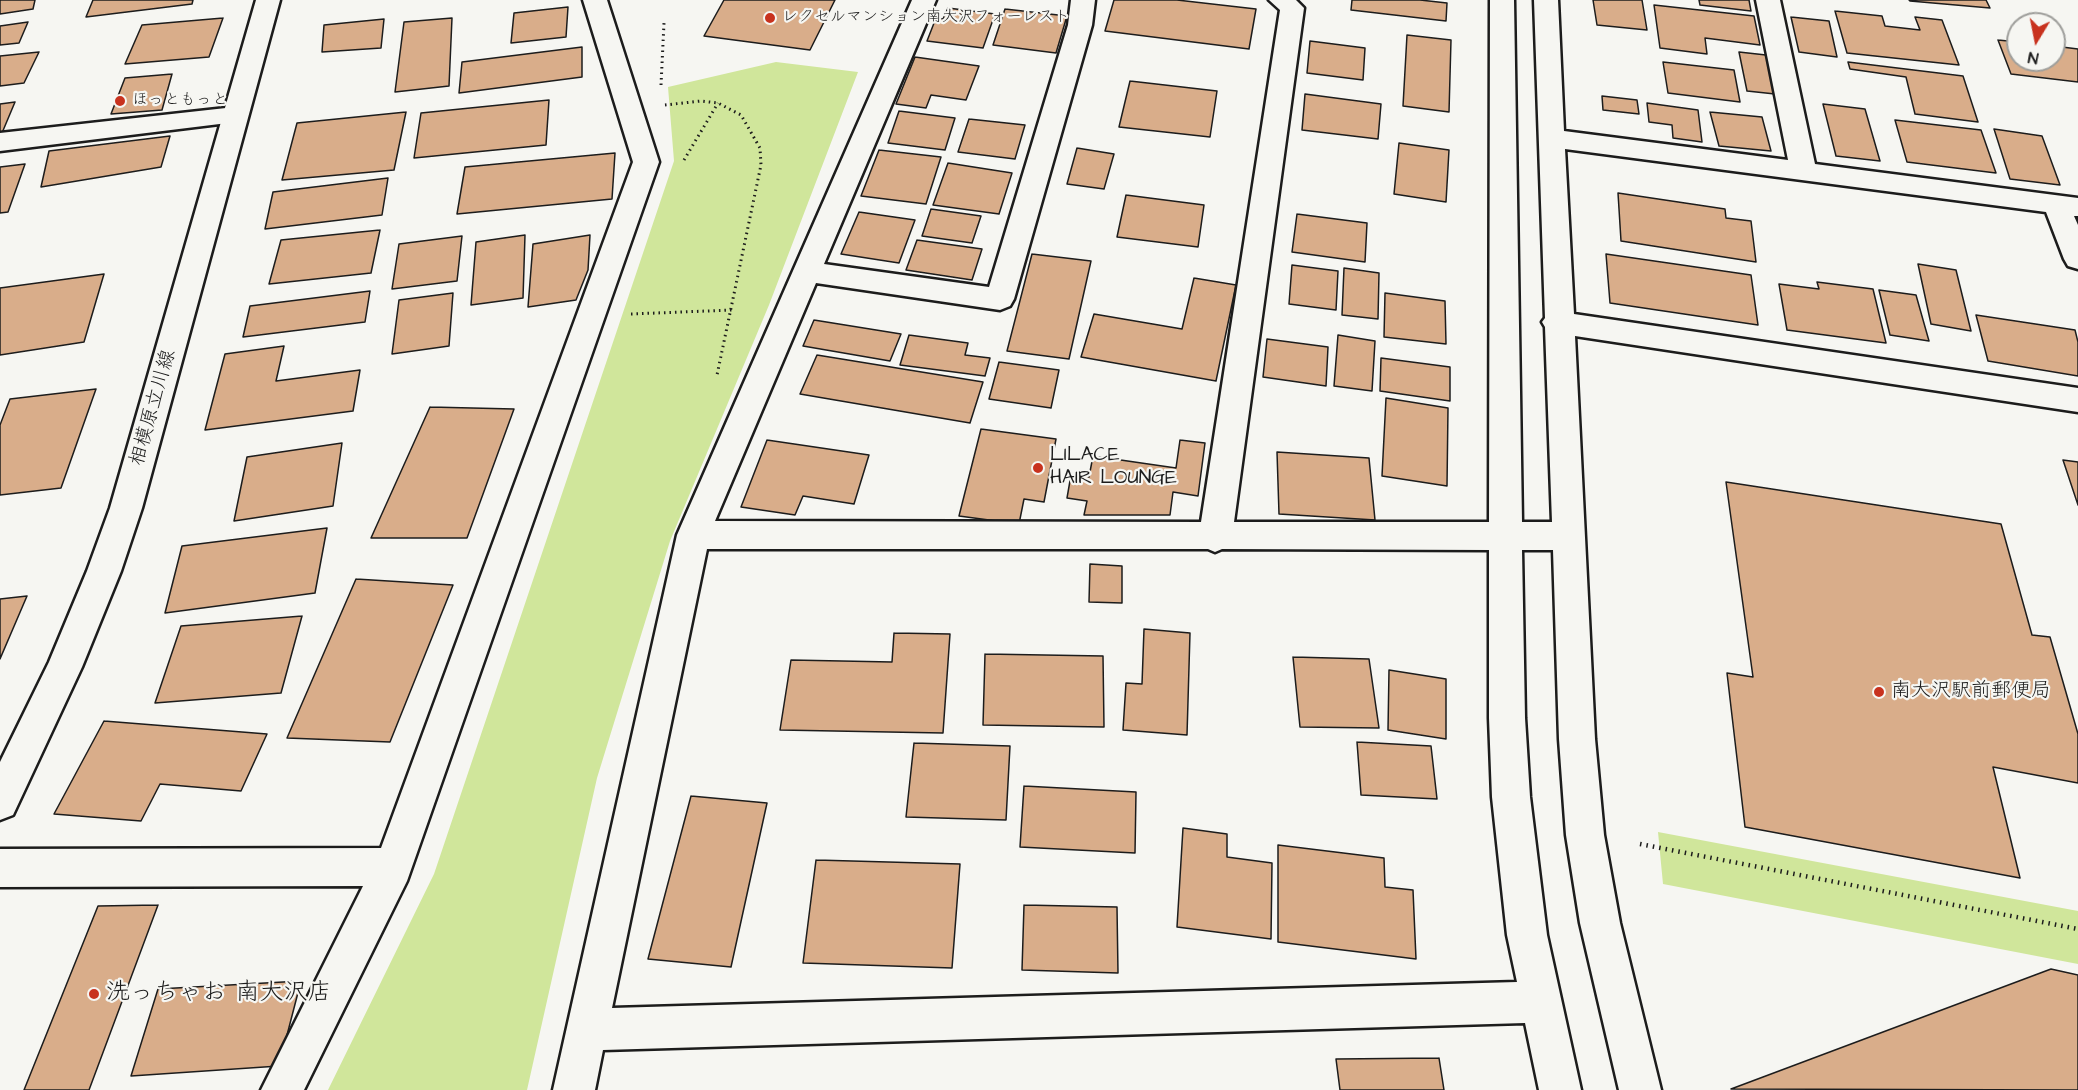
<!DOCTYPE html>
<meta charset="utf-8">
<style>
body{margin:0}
#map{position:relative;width:2078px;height:1090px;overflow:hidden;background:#f6f6f2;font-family:"Architects Daughter",sans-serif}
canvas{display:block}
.north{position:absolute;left:2006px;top:12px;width:60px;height:60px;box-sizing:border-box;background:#f6f6f2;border:2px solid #9f9f9c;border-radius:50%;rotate:190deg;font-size:16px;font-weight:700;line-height:24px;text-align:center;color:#1c1c1c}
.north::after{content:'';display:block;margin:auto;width:21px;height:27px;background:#c8321e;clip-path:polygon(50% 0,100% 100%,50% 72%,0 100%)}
</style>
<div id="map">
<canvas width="2078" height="1090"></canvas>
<div class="north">N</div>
</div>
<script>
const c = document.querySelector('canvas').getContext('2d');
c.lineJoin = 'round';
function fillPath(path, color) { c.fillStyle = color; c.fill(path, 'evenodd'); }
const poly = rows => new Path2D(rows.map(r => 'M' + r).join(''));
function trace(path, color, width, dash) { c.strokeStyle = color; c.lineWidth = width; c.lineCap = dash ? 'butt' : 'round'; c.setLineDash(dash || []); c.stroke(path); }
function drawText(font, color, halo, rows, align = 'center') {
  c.font = font + ' "Architects Daughter","Klee One",sans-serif'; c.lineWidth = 4.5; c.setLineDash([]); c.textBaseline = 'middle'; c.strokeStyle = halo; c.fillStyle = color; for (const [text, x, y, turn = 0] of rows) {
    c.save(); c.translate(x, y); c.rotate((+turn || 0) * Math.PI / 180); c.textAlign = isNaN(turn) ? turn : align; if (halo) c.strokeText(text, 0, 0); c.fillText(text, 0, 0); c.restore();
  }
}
const green = poly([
 [776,62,858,72,769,305,670,541,597,778,527,1090,328,1090,434,874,674,161,668,87],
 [1658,832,2078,911,2078,964,1663,884]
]);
const building = poly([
 [0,0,35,0,33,9,0,14,0,0],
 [93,0,193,0,192,4,86,17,93,0],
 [724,0,835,0,810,50,704,36,724,0],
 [1114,0,1177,0,1256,9,1249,49,1105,31,1114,0],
 [1352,0,1420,0,1447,3,1446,21,1351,10,1352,0],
 [1593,0,1642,0,1647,30,1597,25,1593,0],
 [1699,0,1749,0,1751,11,1700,5,1699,0],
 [1909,0,1986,0,1990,8,1910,1,1909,0],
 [1654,5,1754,16,1760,45,1705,38,1707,54,1660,48,1654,5],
 [568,7,566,37,511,43,514,13,568,7],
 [948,8,995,14,983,48,927,41,936,18,943,19,948,8],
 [1005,9,1067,16,1056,53,993,45,1005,9],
 [1835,11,1882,16,1885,26,1920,30,1915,17,1942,20,1959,65,1847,53,1835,11],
 [1791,17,1829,21,1837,57,1799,52,1791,17],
 [223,18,209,57,125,64,142,25,223,18],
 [452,18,449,86,395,92,404,22,452,18],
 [384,19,381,48,322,52,324,25,384,19],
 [28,22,19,43,0,45,0,26,28,22],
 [1407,35,1451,40,1449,112,1403,106,1407,35],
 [1998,40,2018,42,2018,60,2054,60,2054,46,2078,49,2078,82,2011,74,1998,40],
 [1310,41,1365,48,1363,80,1307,73,1310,41],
 [582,47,582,77,459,93,462,62,582,47],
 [39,52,24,83,0,86,0,56,39,52],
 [1739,52,1766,55,1775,94,1747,91,1739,52],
 [915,57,979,66,966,100,931,95,926,108,896,104,915,57],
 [1663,62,1734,70,1740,102,1668,93,1663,62],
 [1848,62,1963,76,1978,122,1915,114,1906,77,1850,69,1848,62],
 [172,74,162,110,111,114,125,78,172,74],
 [1130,81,1217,91,1210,137,1119,127,1130,81],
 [1305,94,1381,104,1378,139,1302,130,1305,94],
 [1602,96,1637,100,1639,114,1603,110,1602,96],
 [549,100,546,145,414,158,421,113,549,100],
 [15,102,2,133,0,133,0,104,15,102],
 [1647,103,1698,110,1702,142,1673,138,1672,125,1649,122,1647,103],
 [1823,104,1865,109,1880,161,1836,156,1823,104],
 [899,111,955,118,945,150,888,143,899,111],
 [406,112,394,170,282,180,297,123,406,112],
 [1710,112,1762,117,1771,151,1719,146,1710,112],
 [969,119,1025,125,1015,159,958,152,969,119],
 [1895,120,1981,130,1996,173,1907,162,1895,120],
 [1994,129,2042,136,2060,185,2010,179,1994,129],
 [170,136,161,167,41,187,49,151,170,136],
 [1399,143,1449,150,1446,202,1394,194,1399,143],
 [1077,148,1114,154,1104,189,1067,184,1077,148],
 [879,150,941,157,926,204,861,196,879,150],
 [615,153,612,199,457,214,465,167,615,153],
 [948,163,1012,173,999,214,933,205,948,163],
 [25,164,8,212,0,213,0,167,25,164],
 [388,178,382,215,265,229,273,192,388,178],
 [1618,193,1725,209,1726,218,1751,221,1756,262,1621,241,1618,193],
 [1126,195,1204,205,1198,247,1117,237,1126,195],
 [931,209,981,216,972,243,922,236,931,209],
 [859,212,915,220,899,263,841,254,859,212],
 [1297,214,1367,223,1365,262,1292,252,1297,214],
 [380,230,371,273,269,284,281,240,380,230],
 [525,235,523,298,471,305,476,242,525,235],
 [590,235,588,270,576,300,528,307,533,244,590,235],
 [462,236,457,281,392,289,399,244,462,236],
 [917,240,982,249,972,280,906,270,917,240],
 [1032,254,1091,261,1069,359,1007,351,1032,254],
 [1606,254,1751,275,1758,325,1610,303,1606,254],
 [1918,264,1956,270,1971,331,1931,324,1918,264],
 [1292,265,1338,271,1336,310,1289,304,1292,265],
 [1344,268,1379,273,1378,319,1342,315,1344,268],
 [104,274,84,342,0,355,0,288,104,274],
 [1194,278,1236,285,1216,381,1081,357,1094,314,1182,329,1194,278],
 [1817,282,1873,289,1886,343,1787,330,1779,284,1819,289,1817,282],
 [1879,290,1916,295,1929,341,1890,335,1879,290],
 [370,291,365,322,243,337,250,306,370,291],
 [453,293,449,346,392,354,399,300,453,293],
 [1385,293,1445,301,1446,344,1384,337,1385,293],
 [1976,315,2075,330,2078,342,2078,376,1988,361,1976,315],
 [814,320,901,334,890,361,803,346,814,320],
 [909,335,968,343,965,355,990,358,985,376,900,365,909,335],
 [1338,335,1375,341,1372,391,1334,386,1338,335],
 [1267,339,1328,347,1326,386,1263,377,1267,339],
 [284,346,276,381,360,370,353,411,205,430,225,354,284,346],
 [817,355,983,382,970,423,800,394,817,355],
 [1381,358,1450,367,1450,401,1380,391,1381,358],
 [999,362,1059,370,1051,408,989,399,999,362],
 [96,389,61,488,0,495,0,425,10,399,96,389],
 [1386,398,1448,408,1447,486,1382,476,1386,398],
 [430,407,514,409,467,538,371,538,430,407],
 [981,429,1056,439,1044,502,1024,499,1019,524,959,516,981,429],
 [767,440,869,455,854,504,803,496,795,515,741,507,767,440],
 [1180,440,1205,443,1198,496,1173,492,1170,515,1084,515,1087,501,1067,498,1071,475,1089,477,1093,456,1176,468,1180,440],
 [342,443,333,506,234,521,247,457,342,443],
 [1277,452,1369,458,1375,520,1279,514,1277,452],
 [2063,460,2078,462,2078,505,2063,460],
 [1726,482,2001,524,2032,635,2050,637,2078,734,2078,783,1993,767,2020,878,1745,827,1727,673,1753,677,1726,482],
 [327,528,315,593,165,613,182,546,327,528],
 [1090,564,1122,566,1122,603,1089,602,1090,564],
 [356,579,453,585,390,742,287,738,356,579],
 [27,596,0,659,0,599,27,596],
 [302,616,281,693,155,703,181,626,302,616],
 [1144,629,1190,633,1187,735,1123,730,1126,683,1142,684,1144,629],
 [894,633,950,634,943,733,780,730,791,660,892,662,894,633],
 [985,654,1103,656,1104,727,983,725,985,654],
 [1293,657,1369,659,1379,728,1300,727,1293,657],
 [1389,670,1446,679,1446,739,1388,730,1389,670],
 [104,721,267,734,241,791,160,784,141,821,54,814,104,721],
 [1357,742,1431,746,1437,799,1361,795,1357,742],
 [914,743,1010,746,1006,820,906,817,914,743],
 [1024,786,1136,792,1135,853,1020,847,1024,786],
 [691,796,767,803,731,967,648,959,691,796],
 [1183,828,1227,834,1227,857,1272,863,1271,939,1177,927,1183,828],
 [1278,845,1384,858,1385,887,1413,890,1416,959,1278,942,1278,845],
 [816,860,960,864,952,968,803,963,816,860],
 [158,905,89,1090,24,1090,98,906,158,905],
 [1024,905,1117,907,1118,973,1022,970,1024,905],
 [2051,969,2078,975,2078,1090,1731,1089,2051,969],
 [301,981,279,1066,131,1076,158,989,301,981],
 [1439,1058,1444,1090,1340,1090,1336,1059,1439,1058]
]);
const pathFar1 = poly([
 [661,85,664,23],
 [665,105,701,101,718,103,741,115,760,148,761,165,717,375],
 [684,160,718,103],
 [631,314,732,310]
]);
const path = poly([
 [1640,844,2078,929]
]);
const minor = poly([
 [583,0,607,0,659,162,407,881,304,1090,261,1090,363,886,0,887,0,849,381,848,633,162,583,0],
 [912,0,936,0,824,264,989,287,1068,25,1071,0,1095,0,1092,25,1014,299,1010,306,1000,310,816,283,715,521,1201,522,1280,10,1269,0,1296,0,1304,8,1234,522,1489,522,1490,0,1514,0,1522,522,1552,522,1545,327,1542,322,1545,318,1534,0,1558,0,1564,131,1788,160,1756,0,1780,0,1815,164,2078,198,2078,216,2074,216,2078,225,2078,269,2068,266,2064,259,2046,212,1565,149,1574,314,2078,388,2078,412,1575,336,1595,739,1604,835,1620,923,1661,1090,1619,1090,1580,923,1566,835,1559,739,1553,550,1522,550,1525,718,1530,797,1547,935,1581,1090,1539,1090,1525,1023,603,1050,595,1090,553,1090,677,535,912,0],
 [707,549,1208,549,1215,552,1222,549,1489,550,1489,718,1492,797,1507,935,1517,982,612,1008,707,549],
 [235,107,244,109,248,115,244,121,0,151,0,133,235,107]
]);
const major = poly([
 [256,0,280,0,142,508,121,571,82,667,13,815,0,820,0,762,49,662,87,571,110,508,256,0]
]);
const markers = [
 [770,18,6,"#c8321e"],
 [120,101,6,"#c8321e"],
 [1038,468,6,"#c8321e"],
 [1879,692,6,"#c8321e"],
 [94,994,6,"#c8321e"]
];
const farPoinames = [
 ["レクセルマンション南大沢フォーレスト",782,18],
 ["ほっともっと",132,101]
];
const streetNames = [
 ["相模原立川線",154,408,-74]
];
const poiNames = [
 ["LILACE",1050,456],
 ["HAIR LOUNGE",1050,479],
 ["南大沢駅前郵便局",1891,692]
];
const nearPoinames = [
 ["洗っちゃお 南大沢店",106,994]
];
fillPath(green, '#d0e69b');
fillPath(building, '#d9ad8a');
trace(building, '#1c1c1c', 1.5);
trace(minor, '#1c1c1c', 5);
trace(major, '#1c1c1c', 5);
trace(pathFar1, '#1c1c1c', 3, [1.5, 4]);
trace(path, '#1c1c1c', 4.5, [1.5, 5]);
fillPath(minor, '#f6f6f2');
fillPath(major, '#f6f6f2');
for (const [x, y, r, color] of markers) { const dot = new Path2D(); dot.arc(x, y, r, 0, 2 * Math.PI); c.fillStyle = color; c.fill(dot); trace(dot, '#f6f6f2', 2); }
drawText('16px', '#1c1c1c', '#f6f6f2', farPoinames, 'left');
drawText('20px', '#1c1c1c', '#f6f6f2', streetNames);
drawText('20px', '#1c1c1c', '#f6f6f2', poiNames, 'left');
drawText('24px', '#1c1c1c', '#f6f6f2', nearPoinames, 'left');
</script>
